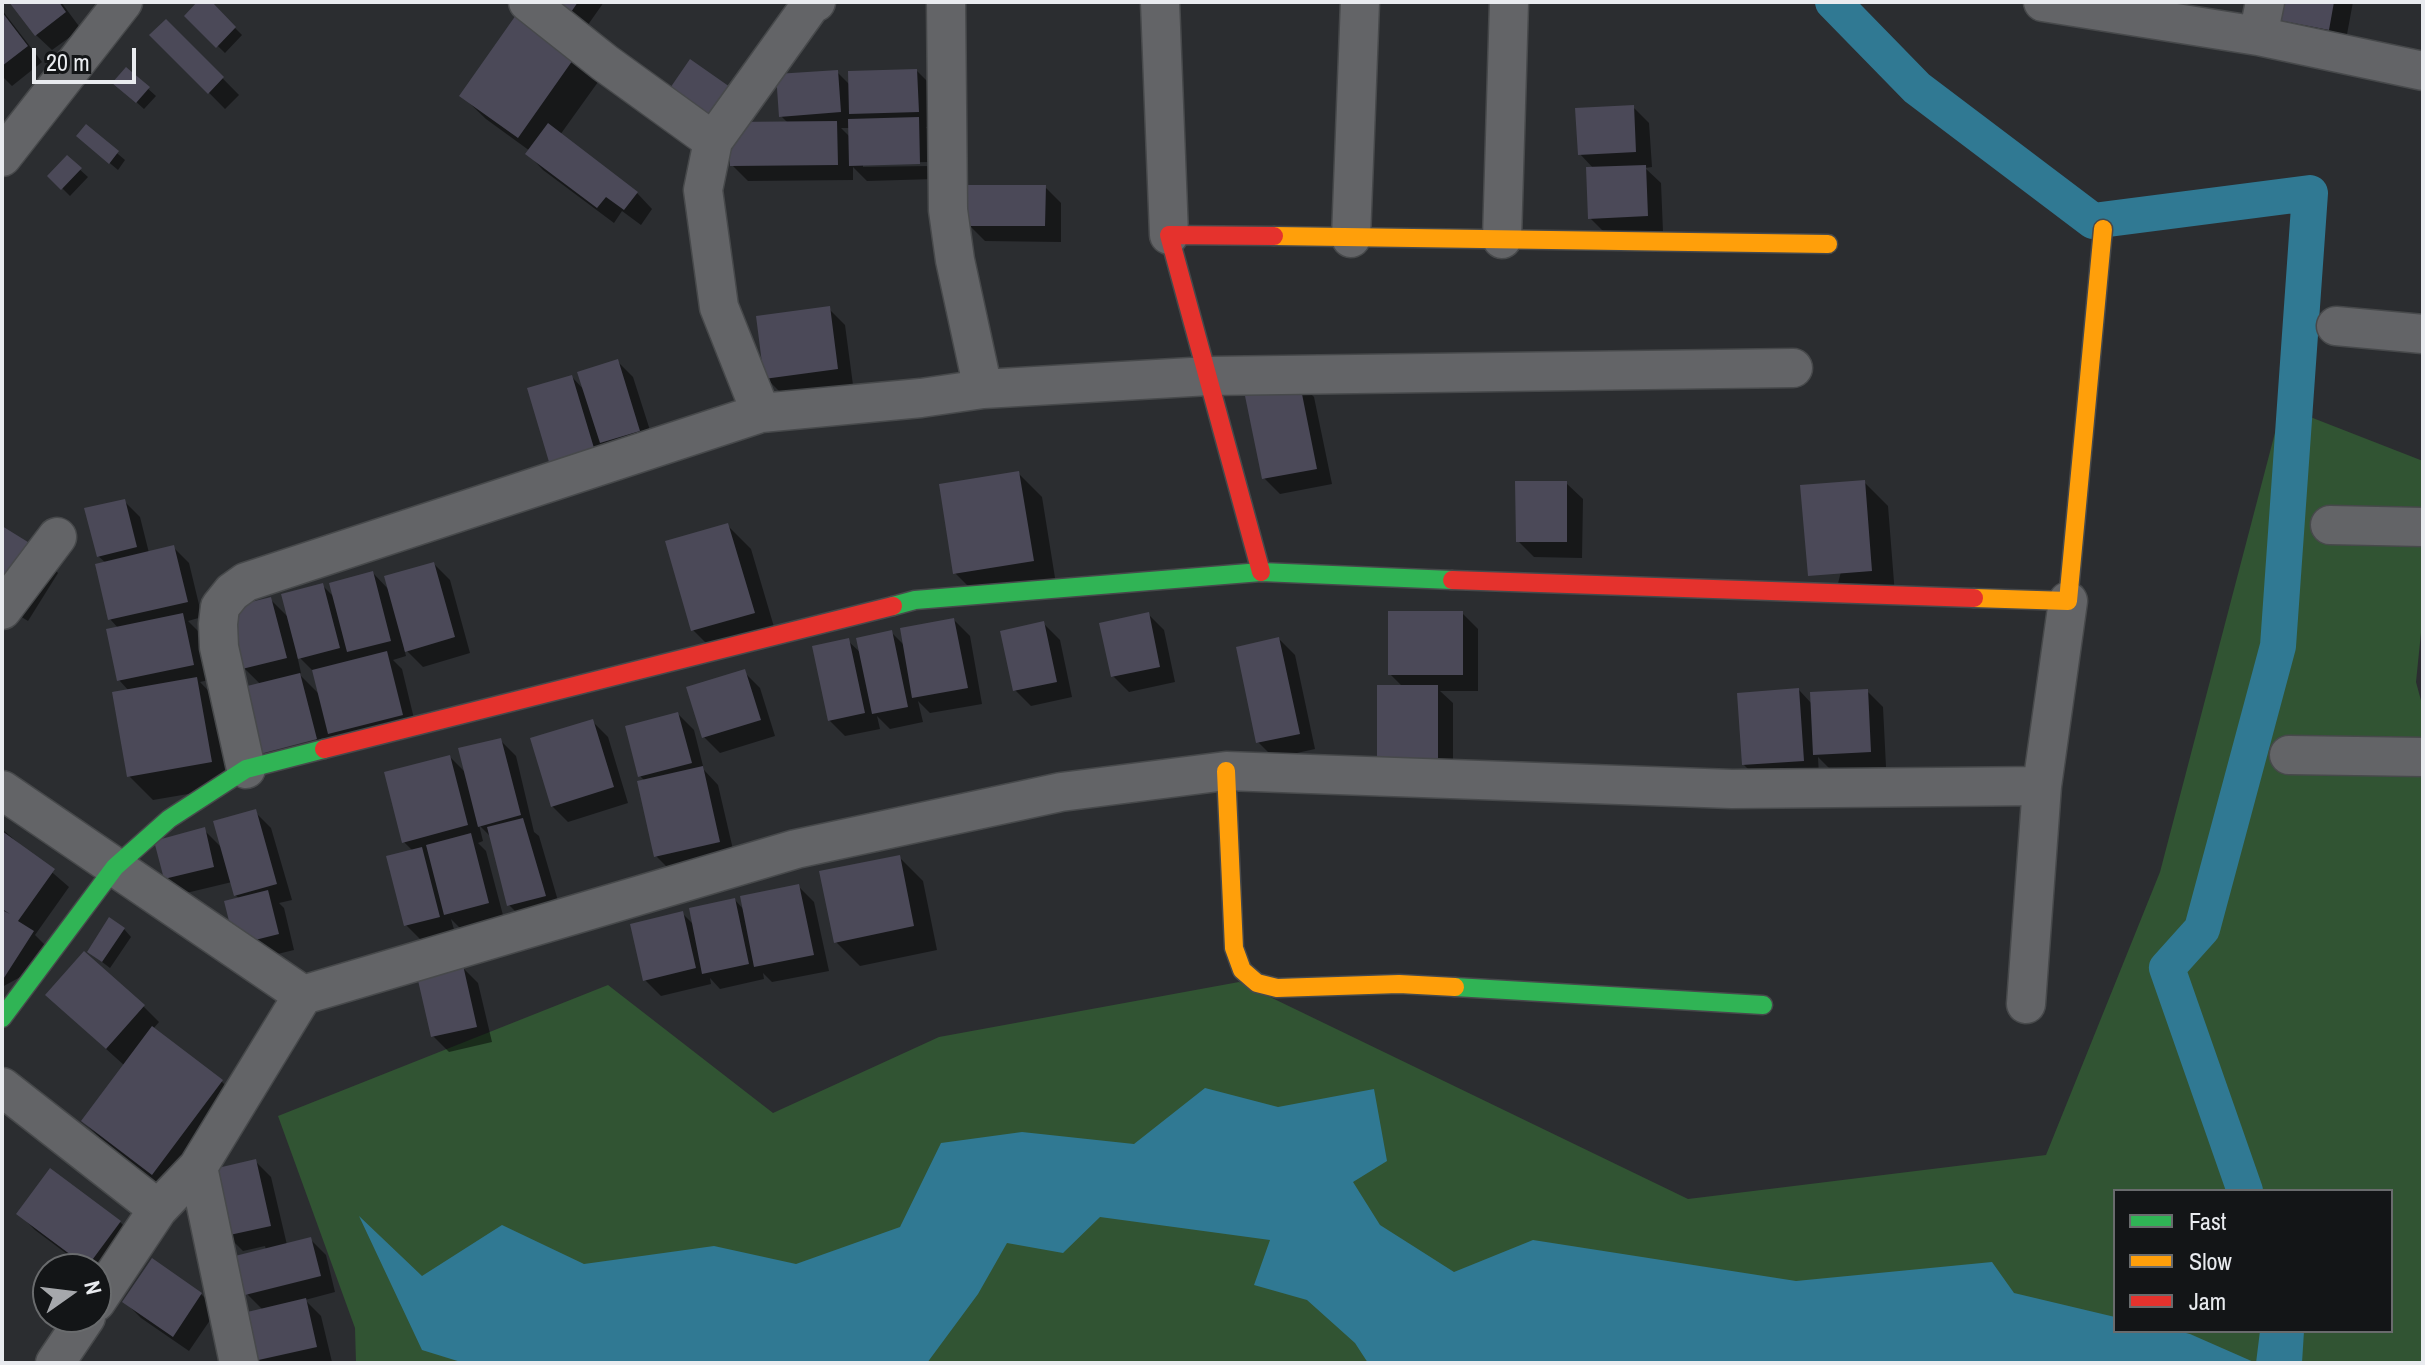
<!DOCTYPE html>
<style>
body{margin:0}
#map{position:relative;width:2425px;height:1365px;overflow:hidden;background:#2b2d30;font-family:"Archivo Narrow",sans-serif}
canvas{display:block}
.frame{position:absolute;inset:0;border:4px solid #e9ebef;pointer-events:none}
.legend{position:absolute;left:2113px;top:1189px;width:280px;height:144px;box-sizing:border-box;background:#131517;border:2px solid #696b6d;margin:0;padding:10px 14px;list-style:none;font-size:24px;color:#e9ebef}
.legend li{display:flex;align-items:center;gap:16px;height:40px}
.legend b{width:40px;border:2px solid #696b6d}
.north{position:absolute;left:32px;top:1253px;width:80px;height:80px;box-sizing:border-box;background:#131517;border:2px solid #696b6d;border-radius:50%;rotate:76deg;font-size:22px;font-weight:700;line-height:32px;text-align:center;color:#e9ebef}
.north::after{content:'';display:block;margin:auto;width:28px;height:36px;background:#a6a8ac;clip-path:polygon(50% 0,100% 100%,50% 72%,0 100%)}
.scale{position:absolute;left:32px;top:48px;width:104px;height:36px;box-sizing:border-box;border:4px solid #e9ebef;border-top:0;padding-left:10px;font-size:24px;line-height:28px;white-space:nowrap;color:#e9ebef;-webkit-text-stroke:6px #131517;paint-order:stroke}
</style>
<div id="map">
<canvas width="2425" height="1365"></canvas>
<div class="frame"></div>
<ul class="legend">
<li><b style="height:10px;background:#30b455"></b>Fast</li>
<li><b style="height:10px;background:#ff9f0a"></b>Slow</li>
<li><b style="height:10px;background:#e5322d"></b>Jam</li>
</ul>
<div class="north">N</div>
<div class="scale">20 m</div>
</div>
<script>
const c = document.querySelector('canvas').getContext('2d');
c.lineJoin = 'round';
function fillPath(path, color) { c.fillStyle = color; c.fill(path, 'evenodd'); }
const poly = rows => new Path2D(rows.map(r => 'M' + r).join(''));
function trace(path, color, width, dash) { c.strokeStyle = color; c.lineWidth = width; c.lineCap = dash ? 'butt' : 'round'; c.setLineDash(dash || []); c.stroke(path); }
const green = poly([
 [2282,406,2423,461,2423,613,2416,682,2423,708,2423,1363,356,1363,355,1328,278,1116,608,985,773,1113,939,1037,1239,982,1688,1199,2046,1155,2160,872],
 [2115,1191,2391,1191,2391,1331,2115,1331]
]);
const water = poly([
 [1205,1088,1278,1107,1374,1089,1387,1161,1353,1182,1380,1225,1454,1272,1533,1240,1796,1281,1992,1262,2014,1293,2115,1317,2115,1331,2178,1331,2190,1334,2256,1363,2260,1331,2304,1331,2302,1363,1368,1363,1355,1343,1307,1300,1254,1285,1270,1240,1100,1217,1063,1253,1007,1243,978,1294,927,1363,464,1363,422,1350,359,1216,422,1276,502,1225,584,1264,714,1246,796,1264,900,1227,941,1143,1022,1132,1134,1144]
]);
const shadow = poly([
 [12,2,61,2,81,29,52,50,36,35],
 [200,2,209,2,242,35,225,53,187,16],
 [548,2,604,2,585,29],
 [2283,2,2353,2,2345,45,2296,36,2280,20],
 [2,10,42,62,12,86,2,76],
 [166,21,239,95,225,109,152,35],
 [574,58,598,82,560,135,637,193,652,209,641,225,622,211,614,223,543,170,528,154,530,151,486,119,462,96],
 [126,69,156,96,144,109,123,90],
 [917,71,933,87,934,127,926,127,934,135,935,179,867,181,853,167,853,180,748,181,732,165,732,124,789,124,781,116,837,72,850,85],
 [841,128,850,128,850,137],
 [930,162,930,166,863,167,863,163],
 [1633,107,1649,123,1652,167,1645,168,1661,183,1663,232,1606,234,1590,218,1594,169,1580,154],
 [86,127,125,160,118,170,86,143],
 [67,158,88,177,70,196,50,176],
 [1045,187,1061,203,1061,242,985,241,969,225],
 [829,309,845,325,853,385,782,394,766,378],
 [617,361,633,377,655,446,618,458,603,443,609,464,567,477,551,461,572,377,585,391],
 [1298,381,1314,397,1332,484,1280,494,1264,478],
 [1018,473,1042,497,1056,584,979,597,955,573],
 [1864,482,1888,506,1895,595,1834,599],
 [1566,483,1583,499,1582,558,1534,557,1518,541],
 [124,501,140,517,149,553,173,547,189,563,202,617,188,621,199,632,209,680,200,682,220,703,235,786,153,800,129,776,129,691,119,680,119,629,110,619,106,563,98,556],
 [727,525,751,549,777,637,717,654,693,630],
 [2,528,35,549,58,573,28,621,2,605],
 [434,564,450,580,470,653,423,667,404,648,406,656,393,660,402,669,417,731,332,755,244,668,270,599,289,618,322,585,335,598,373,573,390,591],
 [297,655,315,673,321,696,299,674,301,673],
 [1462,613,1478,629,1478,691,1440,691,1453,703,1453,776,1395,776,1403,687,1390,674],
 [1148,614,1164,630,1175,682,1129,692,1113,676],
 [954,620,970,636,982,704,930,713,918,701,923,722,890,729,877,716,880,729,845,736,829,720,848,641,862,654,891,632,905,646],
 [1044,624,1060,640,1072,697,1031,706,1015,690],
 [1279,639,1295,655,1315,749,1274,758,1258,742],
 [744,672,760,688,775,736,720,753,704,737],
 [1799,690,1812,704,1867,691,1883,707,1886,767,1831,770,1818,757,1819,776,1760,781,1744,765],
 [678,714,694,730,704,770,718,785,735,858,672,872,656,856,645,781,640,776],
 [592,721,608,737,628,803,568,822,552,806],
 [500,740,516,756,534,832,539,836,561,911,525,921,509,905,492,838,479,825,483,841,478,843,486,851,504,919,462,930,451,919,455,933,422,941,406,925,413,851,404,842,450,757,466,773],
 [255,812,271,828,292,900,279,903,284,908,294,950,253,960,240,899,235,895,232,882,182,894,166,878,204,830,222,848],
 [2,829,69,887,35,935,57,957,2,987],
 [899,857,923,881,937,950,860,966,836,942],
 [798,886,814,902,829,971,772,982,763,973,764,979,720,989,710,978,711,984,661,996,645,980,682,913,694,925,735,900,745,911],
 [124,929,131,937,110,968,89,952],
 [462,967,478,983,492,1042,449,1052,433,1036],
 [143,1006,159,1022,153,1029,222,1082,246,1106,177,1198,107,1145,83,1121,125,1066,64,1011],
 [255,1161,271,1177,287,1245,310,1239,326,1255,335,1292,305,1300,321,1316,332,1362,258,1363,256,1360,263,1310,247,1294,266,1250,265,1246,243,1251,227,1235],
 [19,1214,120,1222,136,1238,96,1269,87,1269,35,1230],
 [201,1294,217,1310,189,1351,141,1318,125,1302]
]);
const canal = poly([
 [1833,2,1917,88,2093,221,2310,193,2278,646,2202,929,2167,968,2245,1191]
]);
const building = poly([
 [9,2,59,2,66,12,35,36],
 [197,2,212,2,236,27,216,48,184,16],
 [550,2,578,2,569,15],
 [2281,2,2334,2,2329,30,2278,20],
 [2,12,28,46,2,66],
 [516,15,575,57,518,138,459,96],
 [166,19,224,77,208,94,149,35],
 [690,59,730,87,707,122,666,94],
 [126,67,150,87,136,103,112,83],
 [917,69,919,112,849,114,848,71],
 [838,70,841,112,779,117,776,74],
 [1634,105,1636,152,1578,155,1575,108],
 [919,117,920,164,849,166,848,119],
 [837,121,838,165,730,166,729,122],
 [548,123,638,192,624,210,606,197,597,208,525,154],
 [86,124,119,151,109,164,76,136],
 [67,155,82,168,61,190,47,176],
 [1646,165,1648,216,1588,219,1586,167],
 [966,185,1046,185,1045,226,967,226],
 [830,306,838,369,764,379,756,316],
 [618,359,640,431,600,443,577,372],
 [572,375,594,448,549,462,527,388],
 [1299,379,1317,469,1262,479,1244,391],
 [1019,471,1034,561,953,574,939,484],
 [1865,480,1872,571,1808,576,1800,485],
 [1515,481,1567,481,1567,542,1516,542],
 [125,499,137,547,97,557,84,508],
 [728,523,755,613,691,631,665,541],
 [2,526,36,547,2,601],
 [174,545,188,602,108,620,95,564],
 [434,562,455,637,405,652,384,576],
 [373,571,391,641,347,652,329,583],
 [323,583,340,648,298,659,281,594],
 [271,597,287,658,242,669,227,608],
 [1388,611,1463,611,1463,675,1388,675],
 [1149,612,1160,667,1111,677,1099,623],
 [183,613,194,665,117,681,106,629],
 [954,618,968,688,912,698,900,628],
 [1044,621,1057,682,1013,691,1000,631],
 [892,630,908,707,872,714,856,638],
 [1279,637,1300,734,1256,743,1236,647],
 [849,638,865,713,828,721,812,646],
 [387,651,403,715,328,734,312,670],
 [745,669,761,720,702,738,686,687],
 [300,673,317,739,256,755,239,688],
 [197,677,212,762,127,777,112,692],
 [1377,685,1438,685,1438,761,1377,761],
 [1799,688,1804,761,1742,765,1737,693],
 [1868,689,1871,752,1813,755,1810,692],
 [678,712,692,763,638,777,625,726],
 [593,719,614,787,551,807,530,738],
 [501,738,521,815,478,827,458,748],
 [450,755,468,825,402,843,384,772],
 [703,766,720,842,654,857,637,781],
 [256,809,277,884,234,896,213,821],
 [523,818,546,896,507,906,487,827],
 [205,827,214,867,164,879,154,841],
 [2,831,55,869,18,921,34,931,2,981,2,910,10,914,2,909],
 [471,833,489,903,444,915,426,845],
 [422,847,440,917,404,926,386,856],
 [900,855,914,926,834,943,819,871],
 [799,884,814,955,754,967,740,896],
 [268,890,279,934,235,945,224,901],
 [735,898,749,964,702,974,689,908],
 [683,911,696,968,643,981,630,924],
 [109,917,125,928,102,962,87,952],
 [84,951,145,1005,106,1049,45,995],
 [463,965,477,1027,431,1037,417,976],
 [152,1026,223,1080,152,1175,81,1121],
 [256,1159,271,1226,225,1236,209,1170],
 [50,1168,121,1221,87,1267,16,1214],
 [311,1237,321,1276,245,1295,235,1256],
 [152,1258,202,1293,173,1337,122,1302],
 [306,1298,317,1347,254,1361,243,1313]
]);
const street = poly([
 [528,2,605,63,713,141],
 [946,2,948,210,955,260,983,389],
 [1160,2,1169,235],
 [2043,2,2258,36],
 [2265,2,2258,36,2423,71],
 [2,157,123,2],
 [1351,238,1360,2],
 [1502,239,1509,2],
 [2336,326,2423,334],
 [761,413,719,307,703,190,713,141,812,3,816,2],
 [2330,525,2423,527],
 [2,610,57,537],
 [2289,755,2423,757],
 [246,769,219,647,218,624,220,607,232,592,246,582,761,413,921,398,983,389,1209,376,1793,368],
 [2042,786,2068,601],
 [2,790,303,995,796,849,1061,792,1226,771,1732,789,2042,786,2026,1004],
 [2,1087,158,1209],
 [198,1167,239,1363],
 [96,1302,158,1209,198,1167,303,995],
 [55,1363,86,1317]
]);
const fast = poly([
 [893,606,915,600,1261,572,1452,580],
 [1455,987,1763,1005],
 [2,1018,115,867,169,819,246,769,324,749]
]);
const slow = poly([
 [1274,236,1828,244],
 [1974,598,2068,601,2103,229],
 [1226,771,1234,948,1242,970,1257,983,1277,988,1399,984,1455,987]
]);
const jam = poly([
 [1261,572,1169,235,1274,236],
 [1452,580,1974,598],
 [324,749,893,606]
]);
fillPath(green, '#315433');
fillPath(water, '#307993');
fillPath(shadow, '#0007');
trace(canal, '#307993', 36);
fillPath(building, '#4b4958');
trace(street, '#47494b', 41);
trace(fast, '#47494b', 21);
trace(slow, '#47494b', 21);
trace(jam, '#47494b', 21);
trace(street, '#636467', 38);
trace(fast, '#30b455', 18);
trace(slow, '#ff9f0a', 18);
trace(jam, '#e5322d', 18);
</script>
